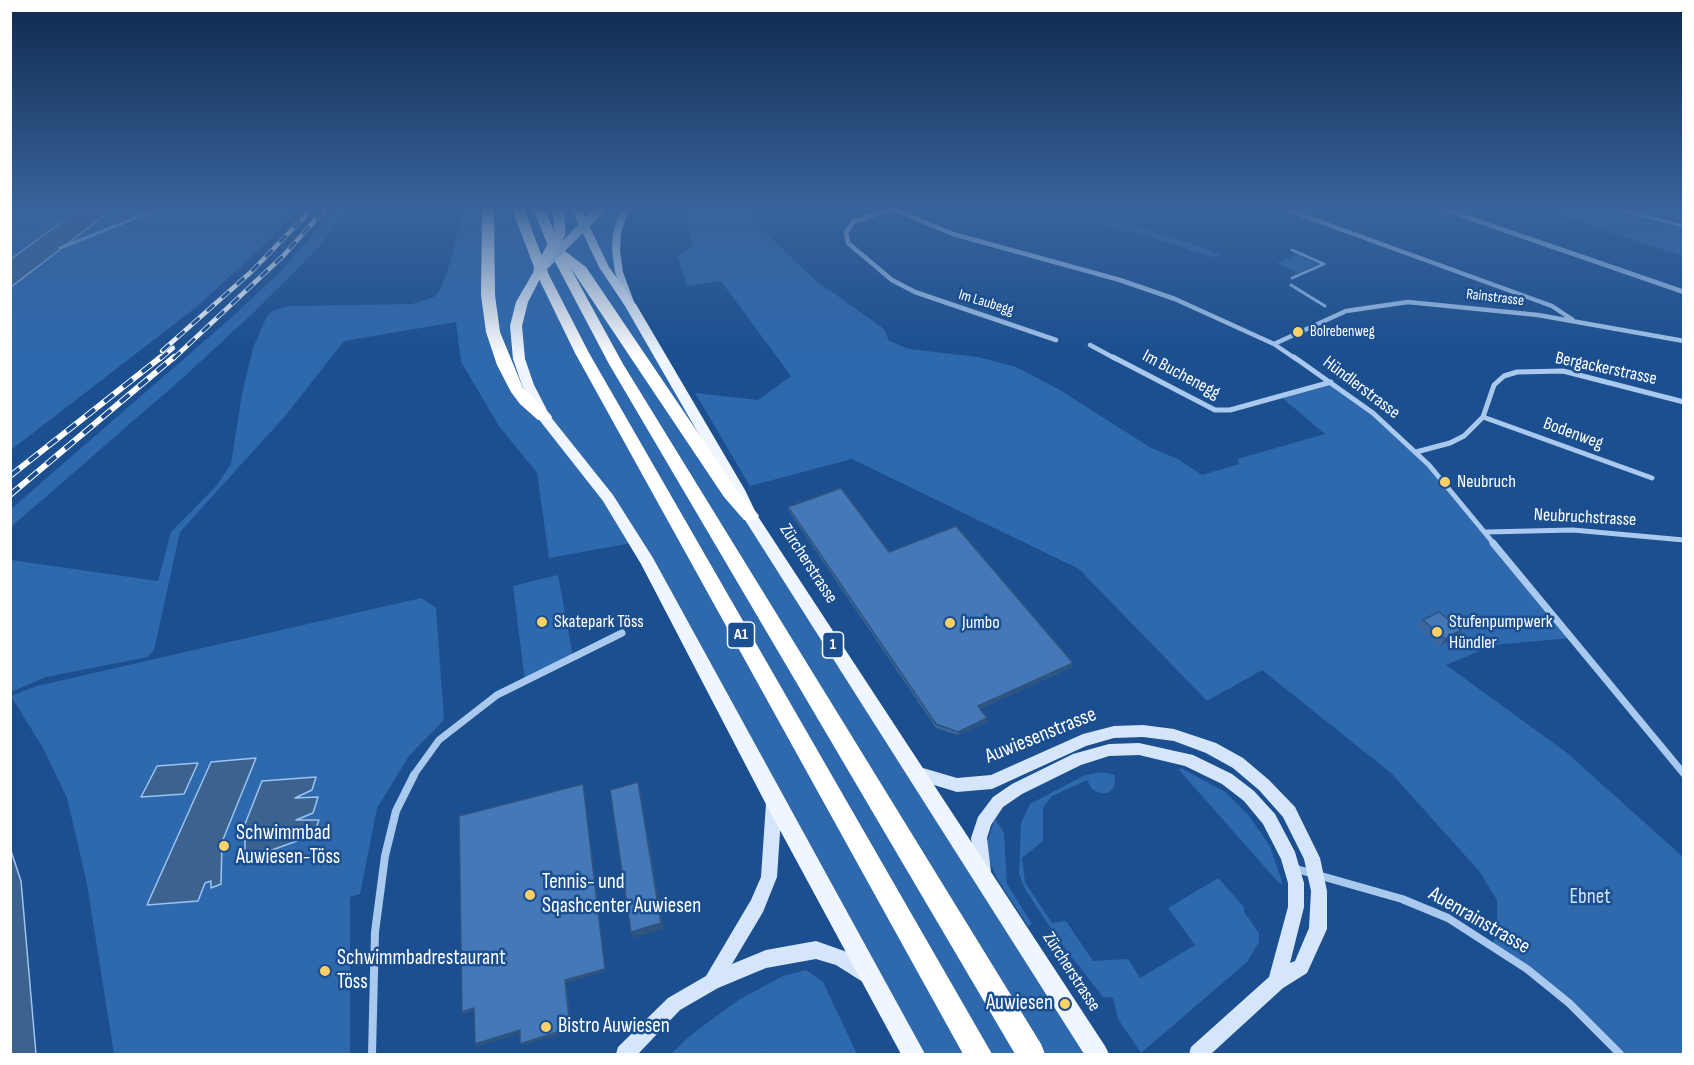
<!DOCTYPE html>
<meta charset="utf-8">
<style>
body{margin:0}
#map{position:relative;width:1694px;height:1065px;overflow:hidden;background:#1b4f8f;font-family:"Sofia Sans Condensed",sans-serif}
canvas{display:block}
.frame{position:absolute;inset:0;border:12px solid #fff;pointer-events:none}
</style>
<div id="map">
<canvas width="1694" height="1065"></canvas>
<div class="frame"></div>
</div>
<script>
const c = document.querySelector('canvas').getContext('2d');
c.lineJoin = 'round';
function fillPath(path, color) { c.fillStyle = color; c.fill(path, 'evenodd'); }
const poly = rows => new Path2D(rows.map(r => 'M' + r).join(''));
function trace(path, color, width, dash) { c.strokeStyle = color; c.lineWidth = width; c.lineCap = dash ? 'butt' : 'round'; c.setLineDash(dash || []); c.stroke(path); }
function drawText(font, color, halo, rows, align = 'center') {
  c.font = font + ' "Sofia Sans Condensed",sans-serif'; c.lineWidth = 5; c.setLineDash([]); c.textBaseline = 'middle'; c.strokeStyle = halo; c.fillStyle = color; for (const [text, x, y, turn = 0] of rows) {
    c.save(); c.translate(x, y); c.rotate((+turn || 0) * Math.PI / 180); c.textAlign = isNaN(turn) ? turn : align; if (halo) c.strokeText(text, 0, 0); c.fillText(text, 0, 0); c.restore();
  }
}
const green = poly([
 [11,209,79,209,11,259],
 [113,209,298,209,267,242,199,305,11,450,11,287,44,260,81,239,75,238],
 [336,209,350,209,314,252,255,311,185,376,11,527,11,509,232,317,279,273],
 [463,209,576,209,578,213,595,209,625,209,617,233,622,280,750,516,1097,1054,913,1054,637,542,549,558,537,473,499,426,461,362,456,322,344,341,286,415,180,532,154,650,148,657,46,677,11,692,11,560,158,581,171,532,217,485,231,464,242,394,253,348,267,316,272,311,289,306,412,304,434,297,440,290,450,263],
 [686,209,751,209,754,220,761,229,815,280,884,329,889,341,909,349,978,357,1016,367,1060,390,1151,448,1178,459,1202,475,1239,464,1237,459,1325,434,1280,396,1331,382,1362,405,1429,465,1571,638,1494,645,1446,665,1566,752,1683,857,1683,1054,1620,1054,1590,1023,1492,945,1497,933,1497,900,1479,871,1391,773,1262,670,1207,701,1079,569,852,459,750,486,695,393,758,400,791,376,721,281,687,286,677,256,692,247],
 [1538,209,1683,209,1683,256],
 [1099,215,1179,239,1222,255,1214,257,1197,253,1136,232,1117,230,1093,221],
 [1297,255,1317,264,1297,273,1277,263],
 [558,575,573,658,525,681,513,586],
 [421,598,436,608,444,720,409,756,377,808,360,894,350,897,350,1054,114,1054,87,884,67,798,43,748,11,696,37,686],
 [1181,768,1225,792,1249,816,1270,846,1283,885,1278,882,1179,770],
 [1101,772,1115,775,1114,787,1108,793,1100,793,1092,789,1087,780,1052,796,1043,808,1043,841,1022,858,1025,882,1052,923,1066,921,1093,961,1128,959,1140,978,1195,945,1168,908,1218,878,1244,907,1244,912,1259,933,1259,942,1247,962,1141,1053,1118,1019,1113,998,1103,997,1060,942,1025,889,1019,874,1021,823,1030,804,1085,775],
 [995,819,1004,833,1007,884,1032,924,1028,926,998,880,990,863,987,842],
 [806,970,823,982,857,1054,763,1054,762,1052,759,1054,671,1054,692,1034,740,999,783,976]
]);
const water = poly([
 [79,209,113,209,11,287,11,259,79,209],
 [256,758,222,842,221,884,211,888,211,881,205,883,198,901,147,905,211,762,256,758],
 [198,763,184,794,141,797,157,766,198,763],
 [316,777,312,790,295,798,318,797,313,813,296,820,319,820,313,835,245,860,245,824,262,781,316,777],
 [10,848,21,881,36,1054,11,1054,10,848]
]);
const stream = poly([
 [1614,209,1684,226],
 [60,248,158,209],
 [1292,250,1324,264,1292,278],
 [1291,285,1325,306]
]);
const minorFar3 = poly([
 [893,209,953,234,1120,280,1175,299,1274,344,1296,359],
 [893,209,853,222,846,233,848,243,892,280,915,292,1056,340],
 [1285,209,1552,306,1573,320],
 [1443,209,1684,292],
 [1274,344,1346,311,1408,302,1538,315,1684,341],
 [1090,345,1116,359]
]);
const minorFar2 = poly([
 [1113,357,1215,410,1230,410,1331,382],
 [1294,357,1373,413,1429,465,1495,545],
 [1483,417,1652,478],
 [1416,452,1450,443,1464,436,1483,417,1494,385,1504,376,1517,372,1563,371,1684,402],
 [1486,532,1573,530,1684,540]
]);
const minorFar1 = poly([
 [1493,543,1684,774],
 [413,776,439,740,497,695,622,633]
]);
const minor = poly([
 [1293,868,1402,899,1448,918,1527,969,1569,1003,1620,1054],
 [372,1054,375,932,385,856,396,811,414,775]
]);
const secondary = poly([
 [621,209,629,209,621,233,620,250,623,272,634,302,629,305,624,302,615,272,612,250,613,233,621,209],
 [1143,725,1174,729,1216,743,1243,758,1269,780,1295,807,1320,858,1327,891,1327,929,1307,973,1283,988,1211,1054,1189,1054,1191,1047,1269,977,1288,907,1288,883,1281,859,1263,824,1244,801,1222,784,1185,766,1139,755,1109,756,1081,765,1022,794,1003,807,991,825,987,838,991,872,989,878,983,880,977,878,975,872,971,838,978,817,993,797,1012,784,1073,754,1109,744,1139,743,1193,755,1232,774,1254,791,1275,814,1295,852,1304,883,1304,907,1290,963,1295,961,1309,928,1311,891,1304,859,1283,817,1259,790,1233,768,1206,753,1174,741,1143,737,1114,738,1086,746,992,789,957,792,911,778,908,773,911,768,916,766,957,778,991,775,1083,734,1114,726,1143,725],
 [774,796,779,798,782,803,777,877,763,912,732,964,766,950,816,941,847,952,872,969,875,975,872,981,866,984,836,965,816,959,766,968,718,988,680,1010,638,1054,616,1054,618,1047,668,998,706,976,751,900,761,877,766,803,769,798,774,796]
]);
const primary = poly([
 [571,209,581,209,609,267,637,306,745,490,757,515,1105,1046,1109,1054,1084,1054,745,520,731,490,625,306,599,267,571,209],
 [539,268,544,271,528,302,522,326,525,359,534,385,550,416,613,495,653,558,925,1054,901,1054,768,808,641,564,603,501,537,417,522,385,513,359,510,326,516,302,534,271,539,268]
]);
const motorway = poly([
 [482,209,494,209,495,295,500,332,523,388,550,414,552,417,550,420,538,420,520,404,511,392,497,365,486,332,481,295,482,209],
 [512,209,524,209,549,275,589,353,992,1054,963,1054,575,353,537,275,512,209],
 [533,209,545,209,561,248,586,267,736,489,756,512,759,516,756,520,744,520,724,497,570,267,623,364,1041,1044,1045,1054,1015,1054,609,364,553,258,533,209]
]);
const railFar1 = poly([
 [162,351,251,272,312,209],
 [160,359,173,348],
 [173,359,284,255,325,209]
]);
const rail = poly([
 [10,476,161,357],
 [10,495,174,357]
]);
const secondaryBridge = poly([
 [542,268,600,209]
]);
const primaryBridge = poly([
 [539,271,560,233,558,209]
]);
const wall = poly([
 [788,507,889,552,1073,663,1072,667,980,709,987,718,987,722,958,735,936,728,788,510],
 [1423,620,1461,630,1456,637,1440,646,1418,627]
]);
const shadedWall = poly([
 [1461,630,1456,637,1440,646,1445,639],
 [1073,663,1072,667,978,710,978,706],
 [987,718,987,722,958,735,958,732],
 [638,782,640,789,664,929,633,938,631,932],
 [583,784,584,787,606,971,567,983,571,1031,522,1046,520,1044,565,980],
 [474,1008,477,1010,464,1014,462,1012],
 [520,1030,522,1033,477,1047,475,1044]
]);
const building = poly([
 [841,488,889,552,956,526,1073,663,978,706,987,718,958,732,936,724,788,507,841,488],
 [1439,612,1461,630,1445,639,1423,620,1439,612],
 [638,782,661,923,631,932,610,790,638,782],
 [583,784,605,969,565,980,570,1028,520,1044,520,1030,475,1044,474,1008,462,1012,459,816,583,784]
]);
const markers = [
 [1298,332,6,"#ffd166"],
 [1445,482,6,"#ffd166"],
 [542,622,6,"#ffd166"],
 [950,623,6,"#ffd166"],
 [1437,632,6,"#ffd166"],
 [224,846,6,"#ffd166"],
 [530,895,6,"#ffd166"],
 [325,971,6,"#ffd166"],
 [1065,1004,6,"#ffd166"],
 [546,1027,6,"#ffd166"]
];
const farStreetnames = [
 ["Rainstrasse",1495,298,7],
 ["Im Laubegg",986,303,17]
];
const farPoinames = [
 ["Bolrebenweg",1310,332]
];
const shields = [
 [741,635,27],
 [833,645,21]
];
const shieldNames = [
 ["A1",741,635],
 ["1",833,645]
];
const streetNames = [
 ["Bergackerstrasse",1606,369,12],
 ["Im Buchenegg",1181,375,28],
 ["Hündlerstrasse",1361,388,37],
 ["Bodenweg",1573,434,20],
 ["Neubruchstrasse",1585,518,3],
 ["Zürcherstrasse",808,564,57],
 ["Zürcherstrasse",1071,972,57]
];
const poiNames = [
 ["Neubruch",1457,482],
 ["Skatepark Töss",554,622],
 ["Stufenpumpwerk",1449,622],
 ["Hündler",1449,643],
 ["Jumbo",962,623]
];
const nearStreetnames = [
 ["Auwiesenstrasse",1041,736,-22],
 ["Auenrainstrasse",1479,921,30]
];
const nearPoinames = [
 ["Schwimmbad",236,834],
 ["Auwiesen-Töss",236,858],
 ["Tennis- und",542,883],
 ["Sqashcenter Auwiesen",542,907],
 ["Schwimmbadrestaurant",337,959],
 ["Töss",337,983],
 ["Auwiesen",1053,1004,"right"],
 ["Bistro Auwiesen",558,1027]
];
const nearParknames = [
 ["Ebnet",1590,898]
];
fillPath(green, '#2e69ad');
fillPath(water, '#3c6290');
trace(water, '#9cc4f0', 1.5);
trace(stream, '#9cc4f0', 3);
trace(minorFar3, '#a9c9ee', 4.5);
trace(minorFar2, '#a9c9ee', 5);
trace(minorFar1, '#a9c9ee', 7);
trace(minor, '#a9c9ee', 8);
fillPath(secondary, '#d6e6fa');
fillPath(primary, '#f0f6ff');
fillPath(motorway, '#fff');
trace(railFar1, '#fff', 4.5);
trace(rail, '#fff', 6);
trace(railFar1, '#1b4f8f', 3, [10]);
trace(rail, '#1b4f8f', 4, [12]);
trace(secondaryBridge, '#d6e6fa', 9);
trace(primaryBridge, '#f0f6ff', 11);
fillPath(wall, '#3a679d');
fillPath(shadedWall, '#305480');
fillPath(building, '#4478b7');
trace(building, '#305480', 1.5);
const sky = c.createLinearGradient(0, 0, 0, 358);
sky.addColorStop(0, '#0f2b4f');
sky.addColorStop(0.58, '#39639b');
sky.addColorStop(1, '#39639b00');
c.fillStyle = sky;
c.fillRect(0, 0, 1694, 358);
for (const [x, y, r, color] of markers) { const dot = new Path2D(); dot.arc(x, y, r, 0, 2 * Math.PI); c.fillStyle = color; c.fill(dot); trace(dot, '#1b4f8f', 2); }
drawText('15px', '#fff', '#1b4f8f', farStreetnames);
drawText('15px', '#fff', '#1b4f8f', farPoinames, 'left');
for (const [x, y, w] of shields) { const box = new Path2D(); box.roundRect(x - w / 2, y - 13, w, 26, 4.5); c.fillStyle = '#1b4f8f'; c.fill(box); trace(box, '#fff', 1.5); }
drawText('bold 16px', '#fff', null, shieldNames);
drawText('18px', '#fff', '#1b4f8f', streetNames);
drawText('18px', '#fff', '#1b4f8f', poiNames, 'left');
drawText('21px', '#fff', '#1b4f8f', nearStreetnames);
drawText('21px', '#fff', '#1b4f8f', nearPoinames, 'left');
drawText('21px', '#cfe3fa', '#1b4f8f', nearParknames);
</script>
